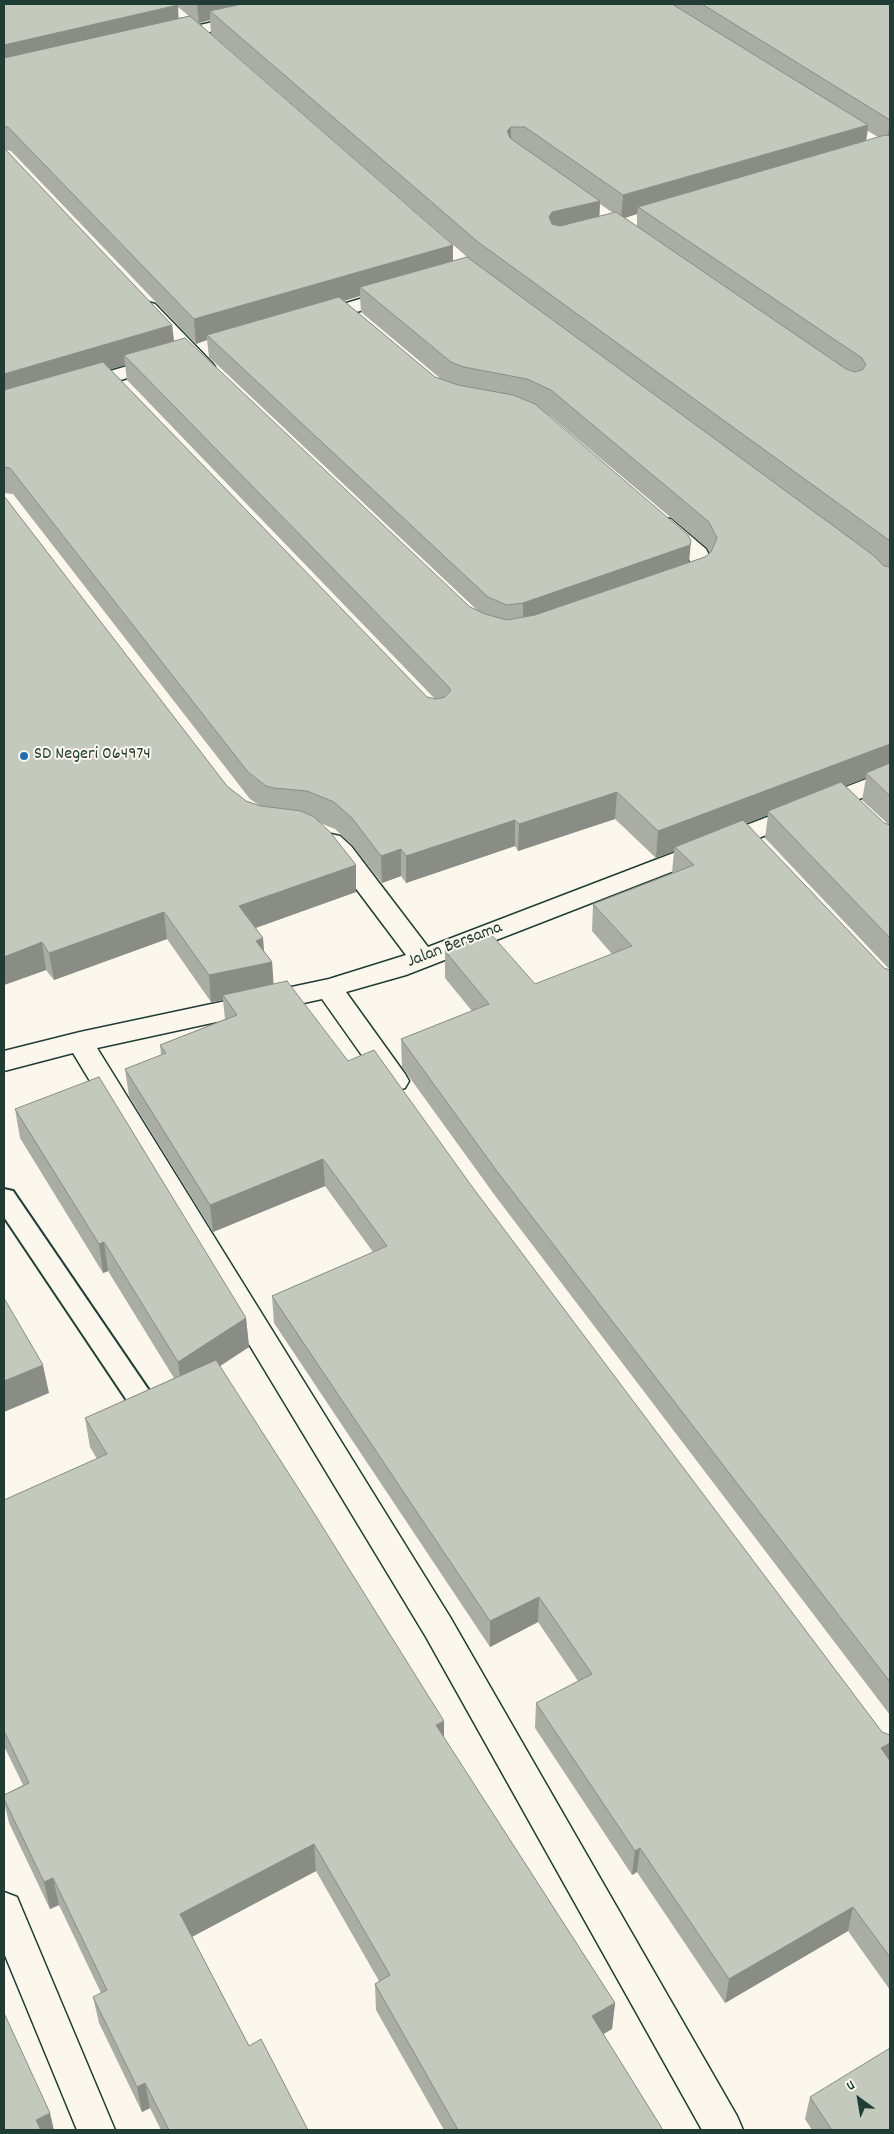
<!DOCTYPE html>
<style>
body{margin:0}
#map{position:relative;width:894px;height:2134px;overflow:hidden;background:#fbf7ec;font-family:Dekko,sans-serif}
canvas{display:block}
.frame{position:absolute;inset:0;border:5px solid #1f3d34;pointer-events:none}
.north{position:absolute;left:834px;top:2074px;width:50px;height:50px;-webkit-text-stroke:4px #fbf7ec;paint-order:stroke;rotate:328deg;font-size:14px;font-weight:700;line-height:20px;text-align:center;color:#1f3d34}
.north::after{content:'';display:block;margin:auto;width:18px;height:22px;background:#1f3d34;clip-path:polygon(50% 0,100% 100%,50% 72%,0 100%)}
</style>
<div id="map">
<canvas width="894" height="2134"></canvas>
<div class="frame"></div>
<div class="north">U</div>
</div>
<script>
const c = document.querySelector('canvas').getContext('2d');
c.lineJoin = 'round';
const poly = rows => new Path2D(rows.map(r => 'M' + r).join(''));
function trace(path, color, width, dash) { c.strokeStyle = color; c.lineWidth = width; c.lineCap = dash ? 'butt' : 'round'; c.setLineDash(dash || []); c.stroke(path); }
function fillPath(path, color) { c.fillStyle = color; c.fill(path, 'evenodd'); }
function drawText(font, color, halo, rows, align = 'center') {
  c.font = font + ' Dekko,sans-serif'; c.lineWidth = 4; c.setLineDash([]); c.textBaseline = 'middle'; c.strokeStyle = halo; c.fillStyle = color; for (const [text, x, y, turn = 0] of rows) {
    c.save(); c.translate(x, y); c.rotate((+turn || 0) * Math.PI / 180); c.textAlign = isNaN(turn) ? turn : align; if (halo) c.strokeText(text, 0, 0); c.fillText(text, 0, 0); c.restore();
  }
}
const lane = poly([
 [4,1189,13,1191,148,1389,152,1397,148,1405,139,1408,130,1405,4,1217,4,1189]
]);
const street = poly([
 [396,288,403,290,406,294,403,298,317,324,310,322,307,318,310,314,396,288],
 [148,302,155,304,212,363,215,367,212,371,205,373,198,371,141,312,138,308,141,304,148,302],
 [161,356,168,358,171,362,168,366,80,392,73,390,70,386,73,382,161,356],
 [663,518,671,519,706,549,713,563,708,577,686,587,678,589,670,587,667,582,670,577,690,569,691,563,688,557,652,524,655,519,663,518],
 [890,770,890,787,406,975,346,992,405,1074,409,1081,405,1088,395,1091,385,1088,322,999,97,1048,450,1617,737,2116,743,2130,702,2130,426,1637,73,1053,4,1071,4,1051,80,1032,329,979,406,955,333,858,322,848,318,842,322,836,331,834,340,836,351,846,428,947,890,770],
 [4,1892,17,1897,115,2130,77,2130,4,1953,4,1892]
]);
const highway = poly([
 [289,4,316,4,314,7,168,42,162,40,160,37,162,34,289,4]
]);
const wall = poly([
 [4,4,890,4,890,970,765,838,768,815,746,823,884,968,890,970,890,1715,496,1197,402,1067,401,1039,472,1011,445,978,445,951,535,984,612,954,592,931,593,904,672,873,674,851,656,858,615,819,518,851,515,846,406,883,401,876,382,883,352,845,335,829,320,823,356,892,256,928,264,951,272,962,273,984,473,1188,882,1732,890,1735,890,1990,848,1931,725,2003,637,1872,632,1875,535,1728,536,1703,578,1681,538,1622,490,1647,274,1323,272,1296,373,1252,325,1186,213,1232,129,1096,125,1069,161,1055,160,1045,225,1019,223,1000,211,1002,167,939,54,980,46,970,4,985,4,496,227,786,246,801,259,805,250,799,13,494,4,493],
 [178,7,189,16,178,18],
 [210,20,211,34,467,257,453,261,199,23],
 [868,131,878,137,866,141],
 [6,150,11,151,196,344,207,340,209,357,478,611,470,607,174,341,172,325],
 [600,204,613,213,599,216],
 [637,214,637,226,625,218],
 [360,296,361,312,441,379,435,377,344,301],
 [125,365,127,380,435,699,427,697,110,369],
 [544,413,550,416,707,548,710,553,705,557,689,562],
 [866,778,862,800,888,824,884,823,845,786],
 [15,1109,246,1318,249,1347,220,1366,444,1738,615,2003,612,2029,603,2034,663,2130,444,2130,376,2010,375,1984,379,1981,316,1871,192,1937,249,2046,308,2130,161,2130,150,2108,142,2112,99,2023,93,1997,101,1993,59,1905,50,1909,9,1823,4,1802,4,1795,23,1785,4,1746,4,1500,97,1459,90,1447,85,1418,174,1378,108,1271,103,1273,20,1138],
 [810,2097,890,2130,812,2130,805,2119]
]);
const shadedWall = poly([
 [197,4,282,4,210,11,210,20,199,23],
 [178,5,179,28,4,69,4,45],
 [890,120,890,143,887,143],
 [868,125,865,148,638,207,637,214,621,219,623,195],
 [511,127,511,150,507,131],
 [600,201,599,225,548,241,549,217,552,212],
 [453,245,453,269,360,287,360,296,212,339,207,335,207,340,196,344,194,319],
 [172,325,175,350,124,355,125,365,4,400,4,374],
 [691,541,689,563,523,626,523,603],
 [890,744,890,769,866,773,866,778,771,814,768,811,768,815,677,849,675,847,674,851,656,858,658,831],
 [617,792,615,819,518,851,519,824],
 [515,820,515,846,406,883,406,856],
 [401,849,401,876,382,883,381,856],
 [356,865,356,892,241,933,239,906],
 [164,912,167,939,54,980,49,953],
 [263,938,265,963,272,962,274,989,223,995,223,1000,211,1002,209,975,256,941],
 [42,942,46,970,4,985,4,957],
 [323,1159,325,1186,213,1232,210,1205],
 [104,1242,108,1271,103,1273,99,1244],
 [246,1318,249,1347,182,1391,178,1362],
 [43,1365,49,1393,4,1412,4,1381],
 [539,1597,538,1622,490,1647,490,1621],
 [444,1721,444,1749,436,1725],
 [890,1743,890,1765,881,1748],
 [314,1844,316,1871,184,1941,180,1914],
 [640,1848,637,1872,632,1875,635,1851],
 [53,1878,59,1905,50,1909,44,1882],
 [853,1907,848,1931,725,2003,729,1979],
 [615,2003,612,2029,590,2042,592,2016],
 [145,2083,150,2108,142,2112,137,2087],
 [50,2113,54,2130,39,2130,36,2120]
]);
const building = poly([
 [4,4,176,4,178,5,4,45,4,4],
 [242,4,672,4,868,125,623,195,525,127,511,127,507,131,510,138,600,201,552,212,549,217,552,224,560,226,616,212,846,369,855,372,862,370,866,365,862,358,638,207,885,135,890,136,890,541,478,242,210,11,242,4],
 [702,4,890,4,890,120,702,4],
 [190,16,453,245,194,319,8,127,4,127,4,58,190,16],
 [4,148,172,325,4,374,4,148],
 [467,257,873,555,884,566,890,567,890,744,658,831,617,792,519,824,515,820,406,856,401,849,381,856,352,818,334,802,307,791,274,788,266,786,248,772,10,468,4,467,4,390,103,362,427,697,436,699,445,697,451,690,446,684,124,355,185,338,470,607,485,614,507,620,535,615,705,557,711,552,717,538,709,522,551,390,527,379,464,367,451,362,360,287,467,257],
 [339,297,435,377,458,385,513,395,535,404,688,535,691,541,690,545,523,603,507,605,488,597,207,335,339,297],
 [4,496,227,786,246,801,261,806,301,811,314,817,330,832,356,865,239,906,263,938,256,941,272,962,209,975,164,912,49,953,42,942,4,957,4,496],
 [890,763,890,796,866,773,890,763],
 [841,782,884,823,890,825,890,938,768,811,841,782],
 [743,820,884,968,890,970,890,1682,496,1170,401,1039,489,1004,445,951,490,933,535,984,632,946,593,904,694,865,675,847,743,820],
 [287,981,348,1061,374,1050,473,1188,882,1732,890,1735,890,1743,881,1748,890,1761,890,1957,853,1907,729,1979,640,1848,635,1851,536,1703,592,1674,539,1597,490,1621,272,1296,387,1246,323,1159,210,1205,125,1069,166,1053,160,1045,237,1015,223,995,287,981],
 [99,1077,246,1318,178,1362,104,1242,99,1244,15,1109,99,1077],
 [4,1298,43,1365,4,1381,4,1298],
 [216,1360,307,1502,444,1721,436,1725,615,2003,592,2016,663,2130,458,2130,375,1984,390,1975,314,1844,180,1914,249,2046,261,2039,308,2130,169,2130,145,2083,137,2087,93,1997,107,1990,53,1878,44,1882,4,1799,4,1795,29,1783,4,1731,4,1500,107,1454,85,1418,216,1360],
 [4,2013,50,2113,36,2120,41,2130,4,2130,4,2013],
 [890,2048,890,2130,832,2130,810,2097,890,2048]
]);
const markers = [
 [24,756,5,"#1f6fb2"]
];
const poiNames = [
 ["SD Negeri 064974",34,756]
];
const streetNames = [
 ["Jalan Bersama",455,946,-21]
];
trace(lane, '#1f3d34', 4);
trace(street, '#1f3d34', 3);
trace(highway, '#1f3d34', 3);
fillPath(lane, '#fbf7ec');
fillPath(street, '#fbf7ec');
fillPath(highway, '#fbf7ec');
fillPath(wall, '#a9ada3');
fillPath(shadedWall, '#898d85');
fillPath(building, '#c4c9be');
trace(building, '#898d85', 1);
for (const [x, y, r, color] of markers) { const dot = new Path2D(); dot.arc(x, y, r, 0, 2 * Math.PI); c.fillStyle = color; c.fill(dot); trace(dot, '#fbf7ec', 2); }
drawText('18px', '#1f3d34', '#fbf7ec', poiNames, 'left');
drawText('18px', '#1f3d34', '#fbf7ec', streetNames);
</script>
